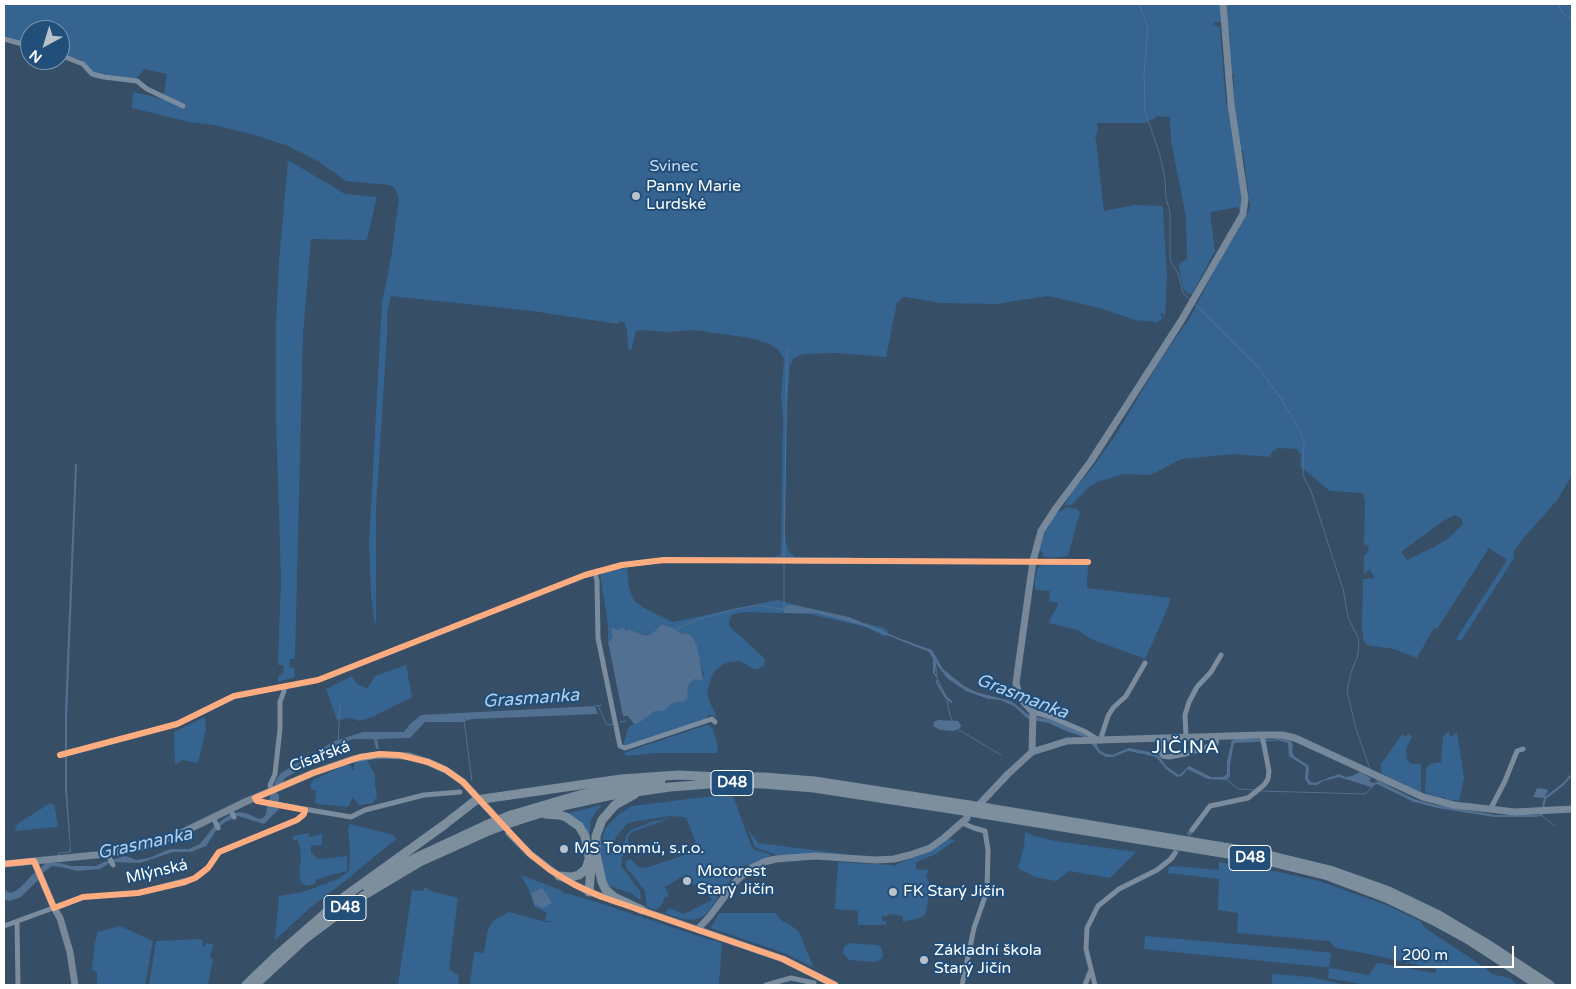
<!DOCTYPE html>
<meta charset="utf-8">
<style>
body{margin:0}
#map{position:relative;width:1576px;height:989px;overflow:hidden;background:#364e66;font-family:"Varela Round",sans-serif}
canvas{display:block}
.frame{position:absolute;inset:0;border:5px solid #fff;pointer-events:none}
.north{position:absolute;left:20px;top:20px;width:50px;height:50px;box-sizing:border-box;background:#224e7a;border:1px solid #7a95af;border-radius:50%;rotate:219deg;font-size:14px;font-weight:700;line-height:20px;text-align:center;color:#fff}
.north::after{content:'';display:block;margin:auto;width:18px;height:22px;background:#b9c1c9;clip-path:polygon(50% 0,100% 100%,50% 72%,0 100%)}
.scale{position:absolute;left:1394px;top:946px;width:120px;height:22px;box-sizing:border-box;border:2px solid #fff;border-top:0;padding-left:6px;font-size:15px;line-height:18px;white-space:nowrap;color:#fff;-webkit-text-stroke:4px #224e7a;paint-order:stroke}
</style>
<div id="map">
<canvas width="1576" height="989"></canvas>
<div class="frame"></div>
<div class="north">N</div>
<div class="scale">200 m</div>
</div>
<script>
const c = document.querySelector('canvas').getContext('2d');
c.lineJoin = 'round';
function fillPath(path, color) { c.fillStyle = color; c.fill(path, 'evenodd'); }
const poly = rows => new Path2D(rows.map(r => 'M' + r).join(''));
function trace(path, color, width, dash) { c.strokeStyle = color; c.lineWidth = width; c.lineCap = dash ? 'butt' : 'round'; c.setLineDash(dash || []); c.stroke(path); }
function drawText(font, color, halo, rows, align = 'center') {
  c.font = font + ' "Varela Round",sans-serif'; c.lineWidth = 4; c.setLineDash([]); c.textBaseline = 'middle'; c.strokeStyle = halo; c.fillStyle = color; for (const [text, x, y, turn = 0] of rows) {
    c.save(); c.translate(x, y); c.rotate((+turn || 0) * Math.PI / 180); c.textAlign = isNaN(turn) ? turn : align; if (halo) c.strokeText(text, 0, 0); c.fillText(text, 0, 0); c.restore();
  }
}
const green = poly([
 [4,4,1221,4,1222,22,1214,22,1213,24,1220,28,1226,104,1234,105,1234,75,1231,74,1224,4,1572,4,1572,475,1558,499,1522,540,1513,553,1514,558,1461,641,1456,639,1507,560,1489,548,1437,629,1434,628,1417,658,1394,649,1367,645,1364,642,1362,628,1363,579,1375,578,1370,569,1364,574,1364,555,1367,554,1369,546,1364,544,1365,503,1363,493,1330,491,1300,466,1301,455,1297,449,1278,448,1272,452,1269,457,1234,454,1181,459,1151,475,1124,474,1097,482,1090,486,1071,505,1065,505,1071,493,1093,467,1117,433,1159,362,1191,316,1215,269,1247,214,1250,206,1243,150,1236,151,1242,195,1241,214,1238,207,1211,212,1210,213,1215,251,1192,294,1188,293,1183,288,1179,267,1179,264,1187,259,1186,217,1171,141,1170,117,1156,116,1155,119,1149,120,1147,123,1097,123,1098,131,1095,138,1096,140,1104,211,1135,205,1162,206,1163,208,1167,276,1165,316,1162,313,1160,315,1163,317,1162,319,1157,322,1135,320,1100,308,1048,296,996,304,940,303,905,297,902,298,897,303,886,357,835,353,803,354,794,358,790,365,787,405,785,535,787,547,790,553,796,557,850,557,850,560,733,558,732,557,775,557,780,555,781,553,783,415,781,398,784,359,778,349,769,344,751,338,693,330,668,332,640,330,636,331,635,334,631,351,628,349,627,329,624,322,620,321,618,324,532,311,391,296,387,313,387,336,376,509,376,618,375,626,371,594,369,543,382,303,391,258,399,199,395,188,389,185,346,181,319,162,288,146,255,135,214,125,189,122,132,108,133,92,163,99,167,74,144,69,139,76,130,82,94,78,82,60,60,54,60,30,30,30,30,45,4,38],
 [1455,515,1462,519,1463,524,1451,536,1438,545,1407,560,1401,552,1443,521],
 [288,160,345,194,377,197,367,240,311,239,303,335,295,659,290,659,289,667,294,668,295,677,278,682,278,677,283,673,284,668,283,665,278,665,278,663,281,578,276,419,276,326,279,262],
 [1065,507,1076,509,1080,512,1068,556,1053,558,1043,556,1043,552,1039,551,1043,536,1056,513,1065,509],
 [1043,565,1088,565,1087,588,1171,598,1166,612,1145,659,1091,639,1077,630,1048,623,1059,603,1049,601,1050,591,1035,590,1035,579,1038,567],
 [627,568,629,588,634,601,646,609,673,622,777,600,884,628,888,631,886,637,865,627,810,614,746,612,733,614,729,620,729,626,762,656,765,660,764,666,758,669,754,669,740,661,729,662,722,665,713,673,707,692,710,703,717,716,708,715,707,719,626,747,623,745,629,726,640,722,655,711,661,711,673,703,676,703,687,692,689,684,694,679,704,676,692,636,687,633,681,634,673,628,662,624,654,633,642,635,629,629,627,631,625,630,608,642,608,624,600,573],
 [406,665,412,697,372,717,359,721,351,718,337,720,326,689,352,676,356,683,367,689,375,676],
 [205,717,206,729,198,763,182,760,175,765,174,732],
 [707,725,710,726,713,729,718,747,717,753,655,753,627,756,624,754,626,752],
 [1449,731,1450,736,1452,736,1457,732,1464,778,1459,801,1447,799,1443,797,1441,798,1425,793,1426,769,1430,764,1441,762,1443,737],
 [1408,733,1412,736,1406,749,1407,759,1411,764,1421,764,1421,792,1384,775,1381,772,1381,764,1402,734,1406,737],
 [366,760,368,762,375,775,375,785,377,796,373,803,359,805,353,797,349,806,346,807,318,804,315,802,316,791,311,789,310,786,313,780,345,765,351,765,352,770,354,770,354,763],
 [713,796,733,796,751,845,754,850,770,854,771,857,740,867,727,885,721,889,705,888,700,883,693,885,687,874,665,887,669,896,663,899,664,901,660,907,656,910,647,907,645,891,626,867,626,861,631,859,638,867,646,868,693,852,697,846,688,822,685,817,670,816,637,821,628,823,619,833,615,839,615,847,624,845,626,835,631,830,654,821,668,819,632,832,628,837,628,849,622,857,621,866,640,891,641,899,640,900,630,893,609,886,606,881,600,848,605,829,619,814,632,806],
 [50,803,54,805,58,825,55,827,15,831,16,826,19,823],
 [601,805,602,806,597,810,591,820,589,840,588,840,561,815],
 [350,824,393,835,396,839,345,881,311,907,275,940,279,896,302,892,317,887,338,879,349,871,350,849,348,829],
 [748,829,758,843,845,854,780,856,755,847],
 [1025,832,1034,836,1055,841,1136,852,1110,878,1069,871,1056,881,1035,877,1018,868,1024,847],
 [309,833,309,837,322,834,322,845,311,846,311,853,318,859,347,856,347,871,324,877,316,880,316,883,308,886,301,883,299,867,301,863,300,846,297,840,293,840,292,836],
 [949,839,955,840,936,854,916,862,916,869,929,870,926,875,930,886,926,913,923,917,903,922,903,916,888,914,887,916,882,916,882,921,886,921,886,925,858,925,858,911,835,909,838,862,893,865,893,866,896,866,897,864,923,854],
 [1219,862,1284,873,1319,881,1389,906,1420,921,1425,928,1487,969,1492,974,1509,978,1518,985,1366,985,1328,978,1329,968,1369,975,1377,963,1379,963,1434,973,1436,972,1436,969,1364,953,1336,948,1329,941,1237,933,1238,913,1218,910,1219,879,1168,873,1169,867,1176,866,1217,870,1219,870],
 [521,875,561,890,562,892,593,901,698,936,722,943,719,985,470,985,474,952,484,953,488,929,494,920,509,912,546,922,557,922,545,921,547,913,535,907,528,888],
 [424,887,431,891,458,898,449,969,459,976,458,985,398,985,412,890,423,891],
 [711,893,715,894,718,897,709,911,702,917,693,920,682,919,665,913,669,908,684,914,712,900,708,894],
 [719,913,775,913,781,920,798,930,814,968,787,954,711,928],
 [120,926,153,941,145,985,97,985,97,972,93,971,92,969,95,943,98,932],
 [1145,936,1306,950,1331,953,1329,967,1324,967,1144,949],
 [200,939,203,941,203,947,205,947,206,943,214,944,210,954,210,957,213,959,208,985,149,985,156,941],
 [850,943,878,945,882,949,883,955,880,960,875,962,849,960,843,953,844,947],
 [1272,974,1310,977,1346,985,1272,985]
]);
const water = poly([
 [75,464,77,464,67,719,67,789,71,852,69,852,70,848,65,789,65,709],
 [794,605,849,617,901,639,932,650,943,669,964,686,976,692,1011,701,1030,716,1053,720,1087,734,1093,738,1097,744,1099,750,1106,754,1112,755,1129,748,1154,753,1159,756,1166,766,1179,775,1189,766,1211,777,1223,777,1227,774,1227,761,1232,740,1237,738,1274,740,1278,738,1291,741,1293,746,1292,752,1294,756,1309,766,1308,779,1311,782,1315,783,1339,774,1345,777,1352,776,1360,772,1371,778,1369,781,1373,783,1378,782,1373,778,1414,799,1436,805,1496,815,1540,815,1544,798,1533,797,1537,788,1546,789,1548,791,1545,797,1563,783,1570,775,1572,776,1572,779,1570,778,1564,785,1546,799,1542,816,1536,817,1494,817,1438,808,1414,802,1377,784,1371,787,1339,777,1323,781,1317,785,1309,785,1305,779,1306,767,1289,756,1288,743,1277,740,1272,741,1234,743,1230,764,1230,776,1226,780,1208,779,1187,769,1182,776,1177,777,1166,769,1157,758,1153,756,1128,751,1113,757,1106,757,1099,753,1087,738,1066,731,1049,723,1028,719,1014,706,1000,700,988,699,966,691,947,678,934,661,936,665,935,673,938,678,938,683,946,696,953,702,951,703,945,698,936,683,937,678,933,673,933,659,929,652,862,625,816,613,784,613,785,606],
 [662,624,673,628,681,634,687,633,692,636,697,647,703,679,700,681,694,679,689,684,687,692,688,698,684,701,673,703,663,711,655,711,640,722,634,724,628,716,623,716,608,642,613,638,611,629,613,628,618,630,623,628,627,631,629,629,642,635,648,635,654,632],
 [595,706,598,714,472,719,462,722,425,722,410,738,377,739,379,749,376,749,374,739,353,739,328,748,324,755,314,757,309,764,285,778,277,793,279,795,279,809,264,824,238,816,225,822,217,829,206,846,191,852,173,852,140,863,112,862,100,869,77,871,62,867,52,866,43,873,40,872,39,879,21,897,9,901,4,899,4,889,10,893,16,891,23,885,30,877,46,863,60,863,71,866,96,866,104,862,126,856,136,860,149,858,170,849,189,849,200,844,215,825,231,814,239,812,248,814,259,819,263,818,266,814,267,805,276,780,281,773,297,763,306,760,313,754,322,752,324,747,335,741,363,732,404,732,410,724,421,715],
 [938,720,958,721,961,725,960,728,954,731,940,730,933,726,934,722],
 [541,888,544,890,552,903,543,908,535,905,531,894]
]);
const stream = poly([
 [1139,4,1148,28,1144,72,1145,111,1160,155,1165,179,1166,198,1170,212,1170,260,1178,273,1183,293,1190,299],
 [1558,4,1563,14,1572,19],
 [1195,304,1258,367,1282,400,1298,427,1304,442,1303,475,1311,491,1343,589,1348,617,1359,640,1358,654,1351,673,1347,691,1356,729,1370,769],
 [784,558,787,349],
 [784,562,784,610],
 [675,630,696,620,735,609,759,605,785,610],
 [935,660,937,676],
 [938,680,946,696],
 [947,700,950,716,952,720],
 [595,706,602,705],
 [598,706,607,725,613,724],
 [464,720,472,781],
 [620,722,626,721],
 [959,730,1001,755],
 [338,740,340,706],
 [1227,779,1234,786,1239,789,1256,790],
 [1260,791,1365,794,1373,786],
 [1542,816,1555,826],
 [59,856,59,853,70,852]
]);
const streetTunnel = poly([
 [1175,853,1192,830]
]);
const street = poly([
 [4,39,30,46],
 [60,55,83,64,92,74,104,77,137,81,147,89,183,106],
 [595,573,597,581,598,638,620,746,625,748,712,719,715,722],
 [1033,712,1051,717,1086,732,1100,741,1108,716,1113,708,1126,696,1145,663],
 [1186,737,1185,715,1189,702,1197,687,1211,672,1221,655],
 [1163,738,1161,753,1163,756,1169,757,1185,754,1216,744,1217,736],
 [60,755,177,724,234,696,318,680,585,575,622,565,664,560,1088,562],
 [272,790,270,785,275,774,280,729,280,702,284,691,284,688],
 [255,798,257,801,351,817,365,810,424,795,460,792],
 [230,809,234,817],
 [1490,810,1505,781,1517,751,1523,749],
 [213,817,218,828],
 [962,823,974,828,985,831,988,850,987,891,974,928,962,985],
 [1192,830,1210,806,1248,798,1264,785,1268,779,1269,771,1262,735],
 [107,853,113,865],
 [17,922,18,985],
 [4,926,83,897,138,893,195,878,208,868,219,852,297,820,303,816,305,810],
 [766,985,791,978,814,983],
 [1085,985,1090,972],
 [1095,985,1086,949,1087,928,1098,906,1119,889,1157,870,1171,859,1175,853]
]);
const secondary = poly([
 [1032,752,1033,712,1020,698,1016,683,1033,561,1041,531,1056,508,1091,461,1181,321,1243,214,1245,199,1231,104,1223,4],
 [975,809,1008,774,1032,752,1067,741,1262,735,1282,735,1295,738,1423,797,1454,805,1515,812,1572,809],
 [509,833,530,854,559,876,589,892,618,902],
 [34,861,54,908,60,918,70,952,75,985],
 [4,864,106,854,142,847,175,836,245,802,313,773,353,759,377,755,409,756,428,762,446,770,463,782,501,823],
 [638,909,783,959,835,985],
 [698,929,710,916,737,880,751,868,764,862,776,859,815,856,876,860,894,859,910,855,930,848,944,838,967,818]
]);
const highway = poly([
 [717,777,764,777,815,781,969,805],
 [635,794,615,805,602,820,596,836,596,854,602,882,606,890,614,897,642,910],
 [988,808,1260,853,1330,870,1389,891,1439,915,1486,943,1550,985],
 [545,814,559,815,566,817,579,826,585,836,591,867,589,892],
 [982,814,1259,859,1328,876,1386,898,1436,922,1467,939,1538,985],
 [511,815,579,795,624,786,661,781],
 [516,821,567,805,608,796,670,787,723,783,763,784,814,788,964,811],
 [559,876,571,877,579,875,586,869,589,860],
 [366,886,417,857,486,825],
 [246,985,275,957,344,897,444,825,476,800,621,779,678,775,723,777],
 [255,985,305,939,363,896,420,862,491,830]
]);
const highwayBridge = poly([
 [969,805,988,808],
 [964,811,982,814],
 [486,825,511,815],
 [491,830,516,821]
]);
const cycleway = poly([
 [60,755,177,724,234,696,318,680,585,575,622,565,664,560,1088,562],
 [255,798,313,773,360,757,380,754,399,755,428,762,446,770,463,782,530,854,550,870,575,885,602,897,783,959,835,985],
 [4,864,34,861,54,908,83,897,138,893,185,882,195,878,208,868,219,852,297,820,304,814,305,810,257,801,255,798]
]);
const markers = [
 [636,196,5,"#b9c1c9"],
 [564,849,5,"#b9c1c9"],
 [687,881,5,"#b9c1c9"],
 [893,892,5,"#b9c1c9"],
 [924,960,5,"#b9c1c9"]
];
const shields = [
 [732,783,42],
 [1250,858,42],
 [345,908,42]
];
const shieldNames = [
 ["D48",732,783],
 ["D48",1250,858],
 ["D48",345,908]
];
const parkNames = [
 ["Svinec",674,167]
];
const poiNames = [
 ["Panny Marie",646,187],
 ["Lurdské",646,205],
 ["MS Tommü, s.r.o.",574,849],
 ["Motorest",697,872],
 ["Starý Jičín",697,890],
 ["FK Starý Jičín",903,892],
 ["Základní škola",934,951],
 ["Starý Jičín",934,969]
];
const streetNames = [
 ["Císařská",320,757,-20],
 ["Mlýnská",157,872,-13]
];
const waterNames = [
 ["Grasmanka",1022,697,21],
 ["Grasmanka",531,699,-4],
 ["Grasmanka",145,844,-12]
];
const quarterNames = [
 ["JIČINA",1186,748]
];
fillPath(green, '#356491');
fillPath(water, '#527192');
trace(stream, '#527192', 1);
trace(streetTunnel, '#54697d', 5, [5, 2.5]);
trace(street, '#7a8c9d', 5);
trace(secondary, '#768899', 7);
trace(highway, '#7d8e9d', 9);
trace(highwayBridge, '#7d8e9d', 9);
trace(cycleway, '#ffac80', 6);
for (const [x, y, r, color] of markers) { const dot = new Path2D(); dot.arc(x, y, r, 0, 2 * Math.PI); c.fillStyle = color; c.fill(dot); trace(dot, '#224e7a', 2); }
for (const [x, y, w] of shields) { const box = new Path2D(); box.roundRect(x - w / 2, y - 12.5, w, 25, 4); c.fillStyle = '#224e7a'; c.fill(box); trace(box, '#fff', 1); }
drawText('bold 15px', '#fff', null, shieldNames);
drawText('16px', '#c7def4', '#224e7a', parkNames);
drawText('16px', '#fff', '#224e7a', poiNames, 'left');
drawText('16px', '#fff', '#224e7a', streetNames);
drawText('italic 18px', '#afcfed', '#224e7a', waterNames);
c.letterSpacing = '1px';
drawText('19px', '#fff', '#224e7a', quarterNames);
c.letterSpacing = '0px';
</script>
